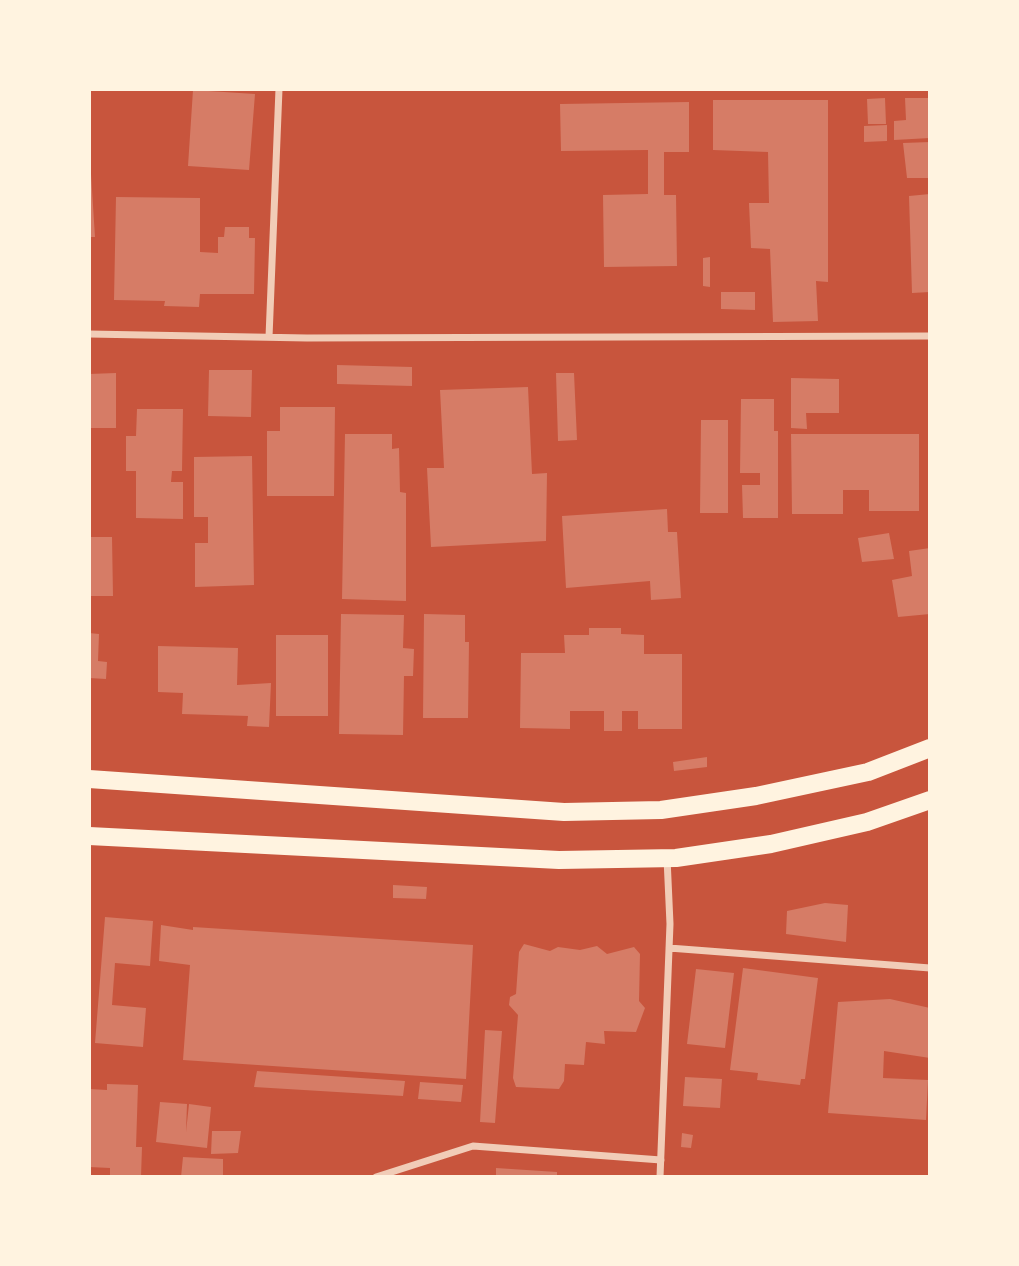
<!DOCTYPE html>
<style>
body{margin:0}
#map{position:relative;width:1019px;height:1266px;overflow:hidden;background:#c8553d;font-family:Rubik,sans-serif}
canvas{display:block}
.frame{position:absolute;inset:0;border:91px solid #fff3e0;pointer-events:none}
</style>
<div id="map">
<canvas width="1019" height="1266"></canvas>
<div class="frame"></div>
</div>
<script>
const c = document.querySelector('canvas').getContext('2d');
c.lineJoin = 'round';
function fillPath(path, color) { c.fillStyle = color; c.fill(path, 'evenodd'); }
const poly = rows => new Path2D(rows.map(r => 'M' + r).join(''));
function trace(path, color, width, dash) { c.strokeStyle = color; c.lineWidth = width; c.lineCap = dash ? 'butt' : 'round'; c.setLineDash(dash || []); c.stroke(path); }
const building = poly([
 [193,90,255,94,249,170,188,166],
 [885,98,886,124,868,124,867,99],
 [905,98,930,98,930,138,894,140,894,121,906,120],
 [713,100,828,100,828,282,816,281,818,321,773,322,770,249,751,248,749,203,769,203,768,152,713,150],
 [689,102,689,152,664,152,664,195,676,195,677,266,604,267,603,195,648,194,648,150,561,151,560,104],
 [887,125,887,141,864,142,864,126],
 [930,142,930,178,907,178,903,143],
 [89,174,91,174,95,237,89,237],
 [930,194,930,292,912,293,909,196],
 [116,197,200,198,200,252,218,253,218,237,224,237,225,227,249,227,249,238,255,238,254,294,200,294,199,307,164,306,165,301,114,300],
 [710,257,710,287,703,286,703,258],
 [721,292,755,292,755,310,721,309],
 [337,365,412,367,412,386,337,384],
 [209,370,252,370,251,417,208,416],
 [116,373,116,428,89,428,89,374],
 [556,373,574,373,577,440,558,441],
 [791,378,839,379,839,413,806,413,807,429,791,428],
 [528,387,532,474,547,473,546,541,431,547,427,468,444,468,440,390],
 [741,399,774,399,774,431,778,431,778,518,743,518,742,485,760,485,760,473,740,473],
 [280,407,335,407,334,496,267,496,267,431,280,431],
 [137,409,183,409,182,471,172,471,171,482,183,482,183,519,136,518,136,471,126,471,126,436,136,436],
 [701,420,728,420,728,513,700,513],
 [345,434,392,434,392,449,399,448,400,492,406,493,406,601,342,599],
 [791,434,919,434,919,511,869,511,869,490,843,490,843,514,792,514],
 [252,456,254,585,195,587,195,543,208,543,208,517,194,517,194,457],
 [667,509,668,532,677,532,681,598,651,600,650,581,566,588,562,516],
 [889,533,894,559,862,562,858,538],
 [89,537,112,537,113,596,89,596],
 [930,548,930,614,898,617,892,580,912,576,909,551],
 [341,614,404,615,403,648,414,649,413,676,404,676,403,735,339,734],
 [424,614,465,615,465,642,469,642,468,718,423,718],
 [589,628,621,628,621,634,644,635,644,654,682,654,682,729,638,729,638,711,622,711,622,731,604,731,604,711,570,711,570,729,520,728,521,653,565,653,564,635,589,635],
 [89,633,99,634,98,661,107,662,106,679,89,678],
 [276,635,328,635,328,716,276,716],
 [158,646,238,648,237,685,271,683,269,727,247,726,248,716,182,714,183,693,158,692],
 [707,757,707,767,674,771,673,762],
 [393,885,427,887,426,899,393,898],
 [825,903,848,905,846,942,786,934,787,911],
 [105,917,153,921,150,966,115,963,112,1005,146,1008,143,1047,95,1043],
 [161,925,193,930,193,927,473,945,466,1079,183,1060,190,965,159,961],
 [524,944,550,951,558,947,580,950,597,946,607,954,634,947,640,954,639,1001,645,1008,636,1032,604,1031,605,1044,586,1042,584,1065,565,1064,564,1081,559,1089,516,1087,513,1078,518,1015,509,1005,510,997,516,994,519,952],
 [743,968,818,978,805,1079,801,1079,800,1085,757,1080,758,1073,730,1070],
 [696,969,734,973,725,1048,687,1044],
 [890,999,930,1008,930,1058,884,1051,883,1078,928,1080,926,1120,828,1113,838,1002],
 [485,1030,502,1031,495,1123,480,1122],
 [257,1071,405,1081,403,1096,254,1087],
 [685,1077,722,1079,720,1108,683,1106],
 [420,1082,463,1085,461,1102,418,1099],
 [107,1084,138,1085,136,1147,142,1147,141,1177,110,1177,110,1168,89,1167,89,1089,107,1090],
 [160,1102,187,1104,186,1132,189,1104,211,1107,207,1148,156,1142],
 [212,1131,241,1131,238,1153,211,1154],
 [682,1133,693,1135,691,1148,681,1147],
 [183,1157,223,1159,223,1177,181,1177],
 [496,1168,557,1172,557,1177,496,1177]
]);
const minor = poly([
 [89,334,307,338,930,336],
 [269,337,279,89],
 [669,948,930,968],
 [376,1177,473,1146,661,1160],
 [660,1177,670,924,667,858]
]);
const primary = poly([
 [89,779,564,812,661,810,756,796,868,772,930,748],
 [89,836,559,860,676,858,771,844,867,822,930,800]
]);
fillPath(building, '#d67c66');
trace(minor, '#f1ccb7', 7);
trace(primary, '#fff3e0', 18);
</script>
